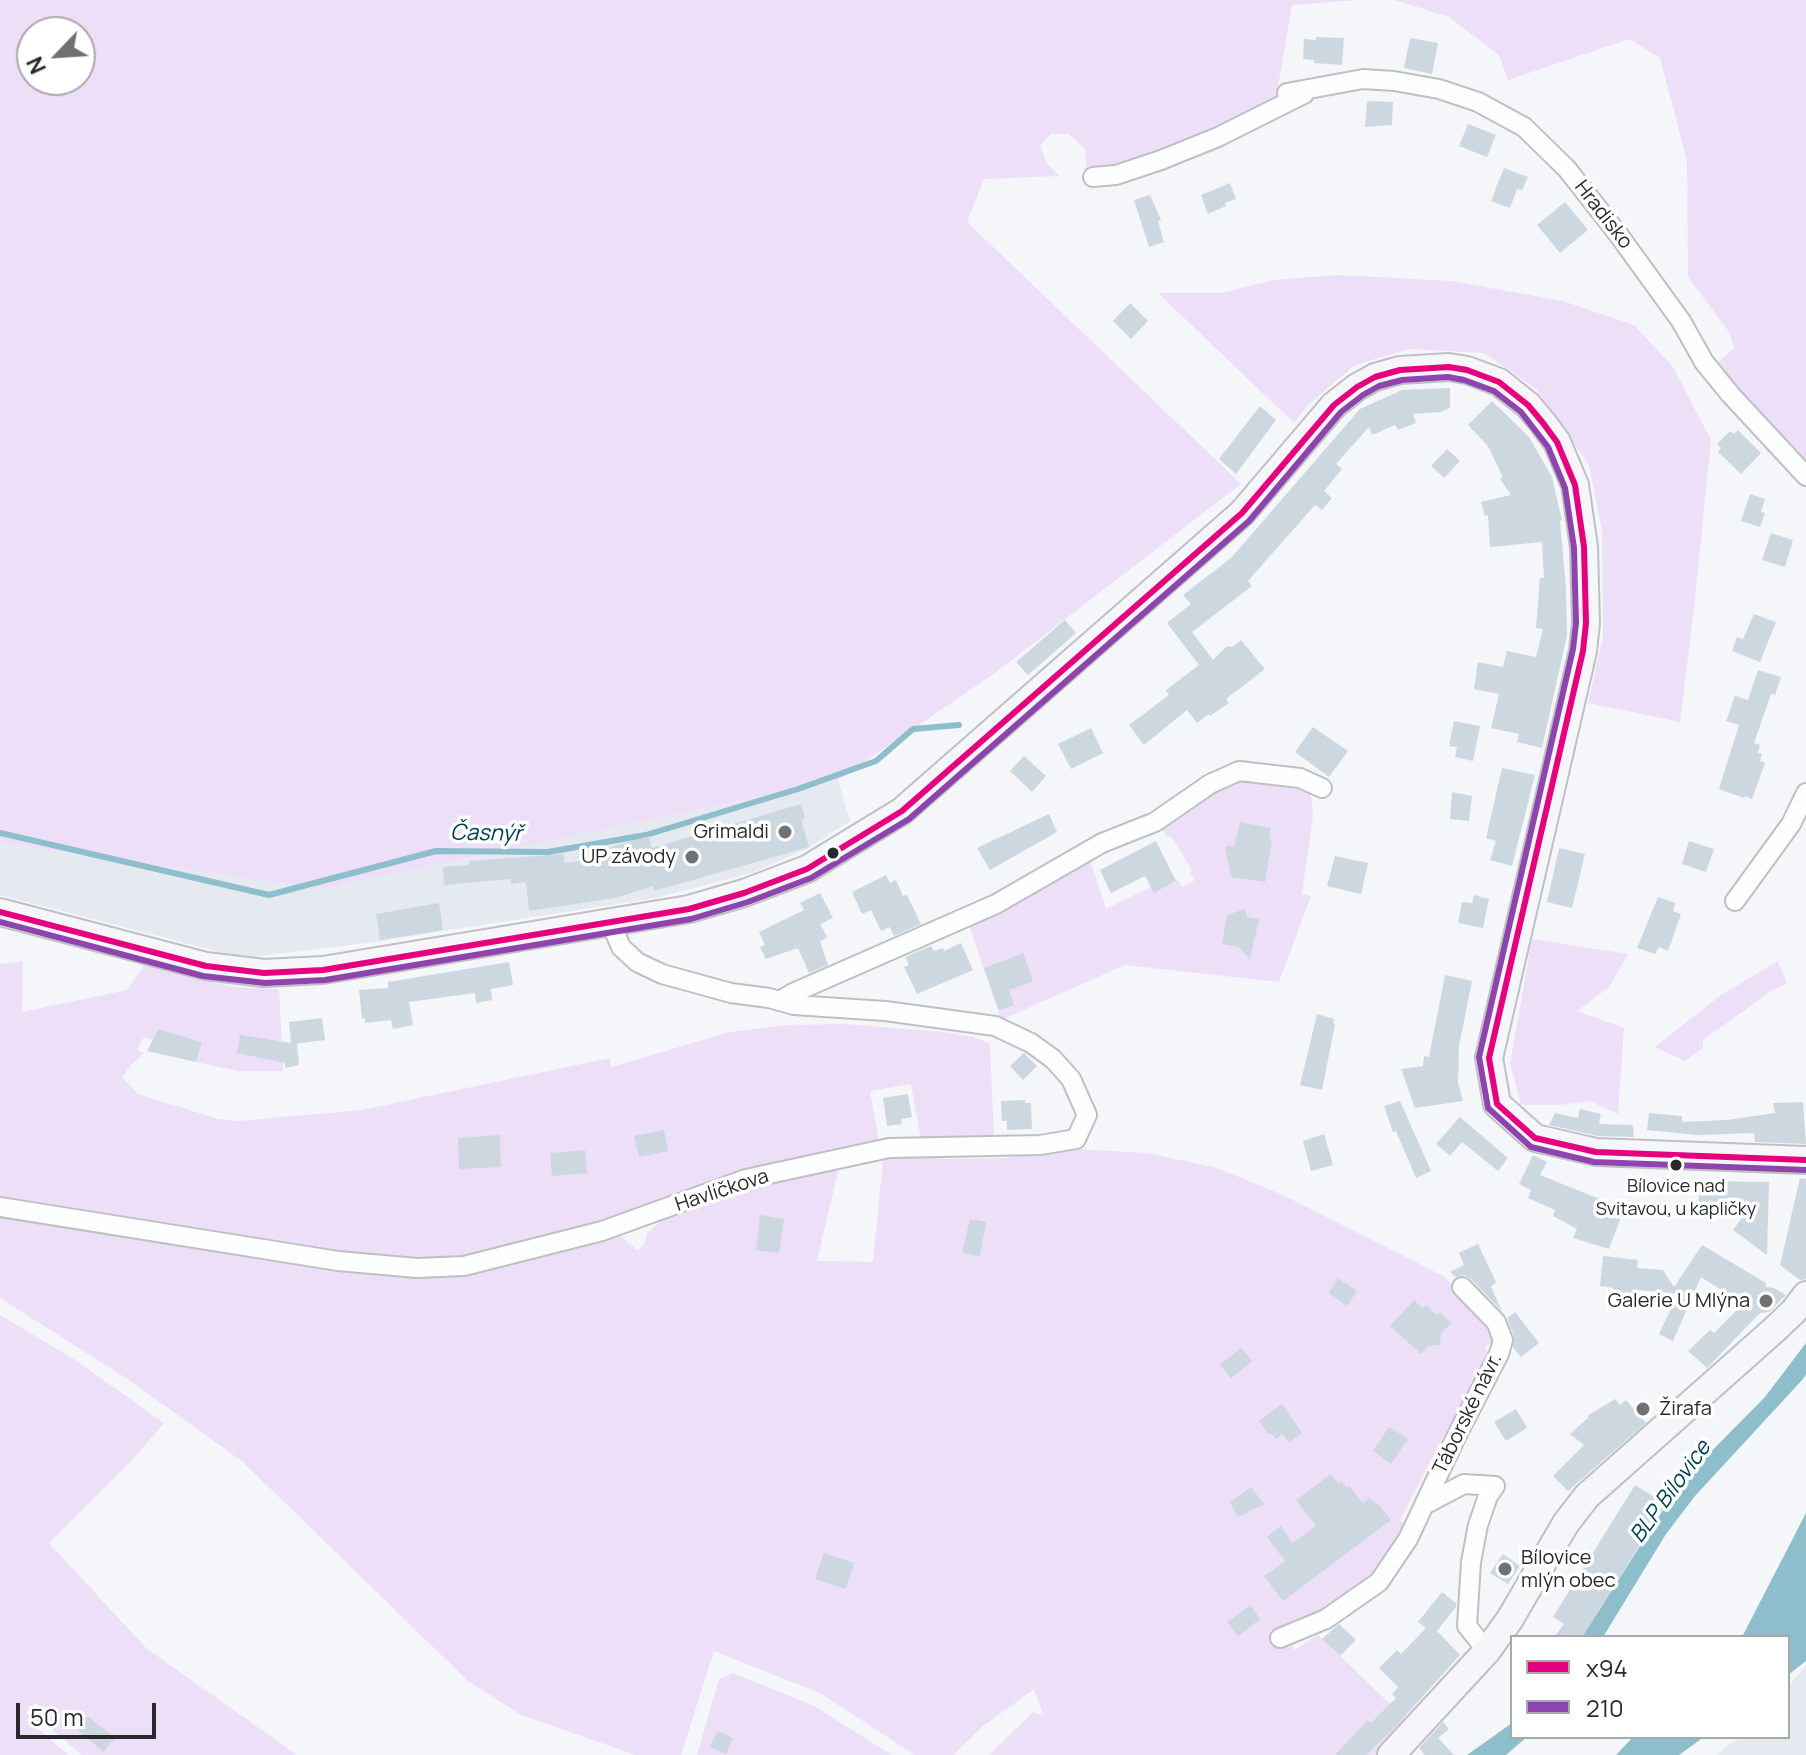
<!DOCTYPE html>
<meta charset="utf-8">
<style>
body{margin:0}
#map{position:relative;width:1806px;height:1755px;overflow:hidden;background:#f4f6f9;font-family:Manrope,sans-serif}
canvas{display:block}
.legend{position:absolute;left:1510px;top:1635px;width:280px;height:104px;box-sizing:border-box;background:#fff;border:2px solid #a9a9aa;margin:0;padding:10px 14px;list-style:none;font-size:24px;color:#28292a}
.legend li{display:flex;align-items:center;gap:16px;height:40px}
.legend b{width:40px;border:2px solid #a9a9aa}
.north{position:absolute;left:16px;top:16px;width:80px;height:80px;box-sizing:border-box;background:#fff;border:2px solid #a9a9aa;border-radius:50%;rotate:245deg;font-size:22px;font-weight:700;line-height:32px;text-align:center;color:#28292a}
.north::after{content:'';display:block;margin:auto;width:28px;height:36px;background:#6f7172;clip-path:polygon(50% 0,100% 100%,50% 72%,0 100%)}
.scale{position:absolute;left:16px;top:1703px;width:140px;height:36px;box-sizing:border-box;border:4px solid #28292a;border-top:0;padding-left:10px;font-size:24px;line-height:28px;white-space:nowrap;color:#28292a;-webkit-text-stroke:6px #fff;paint-order:stroke}
</style>
<div id="map">
<canvas width="1806" height="1755"></canvas>
<ul class="legend">
<li><b style="height:10px;background:#e5007d"></b>x94</li>
<li><b style="height:10px;background:#8e44ad"></b>210</li>
</ul>
<div class="north">N</div>
<div class="scale">50 m</div>
</div>
<script>
const c = document.querySelector('canvas').getContext('2d');
c.lineJoin = 'round';
function fillPath(path, color) { c.fillStyle = color; c.fill(path, 'evenodd'); }
const poly = rows => new Path2D(rows.map(r => 'M' + r).join(''));
function trace(path, color, width, dash) { c.strokeStyle = color; c.lineWidth = width; c.lineCap = dash ? 'butt' : 'round'; c.setLineDash(dash || []); c.stroke(path); }
function drawText(font, color, halo, rows, align = 'center') {
  c.font = font + ' Manrope,sans-serif'; c.lineWidth = 7; c.setLineDash([]); c.textBaseline = 'middle'; c.strokeStyle = halo; c.fillStyle = color; for (const [text, x, y, turn = 0] of rows) {
    c.save(); c.translate(x, y); c.rotate((+turn || 0) * Math.PI / 180); c.textAlign = isNaN(turn) ? turn : align; if (halo) c.strokeText(text, 0, 0); c.fillText(text, 0, 0); c.restore();
  }
}
const built = poly([
 [838,780,850,821,807,849,751,873,655,898,367,943,243,958,0,895,0,843,321,889],
 [1806,1665,1806,1755,1716,1755,1740,1737,1788,1737,1788,1687]
]);
const green = poly([
 [0,0,1357,0,1292,5,1275,104,1190,142,1106,172,1083,174,1087,168,1085,149,1069,134,1051,134,1040,146,1046,162,1059,176,984,179,967,222,1241,484,995,673,838,780,321,889,0,843],
 [32,32,80,32,80,80,32,80],
 [1395,0,1806,0,1806,467,1714,366,1734,348,1729,332,1688,277,1687,161,1660,58,1629,39,1508,80,1499,55,1449,17],
 [1338,275,1451,281,1563,301,1634,325,1673,367,1711,440,1694,609,1680,722,1588,703,1603,637,1602,530,1589,465,1536,389,1484,353,1409,349,1355,365,1308,405,1294,423,1158,293,1221,293,1273,280],
 [1243,773,1310,786,1313,815,1302,894,1311,896,1279,982,1125,965,1001,1020,968,922,1089,858,1106,909,1151,887,1154,893,1178,880,1182,887,1195,880,1190,872,1192,870,1171,836,1167,837,1161,827],
 [1532,939,1628,954,1609,987,1577,1011,1624,1028,1618,1114,1590,1101,1559,1105,1521,1105,1510,1064],
 [23,961,22,1012,127,990,145,964,231,987,279,989,283,1071,238,1071,196,1062,201,1042,158,1029,152,1040,144,1037,137,1050,144,1053,131,1065,122,1077,138,1094,218,1119,239,1121,362,1110,610,1058,611,1067,730,1032,788,1025,847,1024,943,1032,974,1037,990,1044,994,1139,921,1142,911,1084,870,1091,879,1143,600,1228,464,1263,337,1257,0,1202,0,964],
 [1778,961,1787,984,1774,989,1703,1040,1703,1048,1685,1061,1655,1047,1721,995],
 [1076,1149,1147,1153,1217,1168,1283,1195,1445,1277,1492,1326,1495,1341,1485,1347,1489,1355,1489,1361,1444,1435,1400,1520,1408,1527,1375,1577,1345,1600,1273,1637,1278,1647,1290,1643,1295,1650,1318,1635,1410,1723,1380,1755,989,1755,1033,1712,1044,1716,1034,1689,982,1727,953,1755,915,1755,820,1693,714,1651,681,1755,636,1755,521,1715,468,1681,243,1462,129,1380,0,1298,0,1214,177,1245,294,1262,462,1271,616,1232,637,1250,643,1246,648,1232,663,1219,664,1212,725,1193,839,1167,817,1261,873,1262,883,1160,895,1154,948,1159,1005,1158],
 [0,1315,75,1360,164,1423,135,1457,49,1543,146,1648,297,1755,82,1755,41,1720,34,1725,68,1755,0,1755],
 [733,1673,814,1706,892,1755,697,1755,719,1679]
]);
const water = poly([
 [1806,1343,1806,1374,1803,1379,1695,1496,1666,1534,1603,1637,1582,1637,1681,1482,1765,1397],
 [1806,1513,1806,1661,1788,1675,1788,1637,1742,1637],
 [1512,1723,1512,1737,1527,1737,1506,1755,1467,1755],
 [1633,1737,1704,1737,1679,1755,1616,1755]
]);
const stream = poly([
 [0,833,269,895,436,851,548,852,646,835,798,789,876,761,913,729,959,725]
]);
const building = poly([
 [1316,37,1344,38,1342,65,1314,63,1314,60,1303,59,1304,39,1316,40],
 [1410,38,1438,43,1432,74,1404,68],
 [1367,101,1393,102,1392,125,1365,127],
 [1468,124,1496,135,1487,157,1459,146],
 [1504,168,1528,177,1522,190,1517,189,1510,208,1491,201],
 [1230,183,1236,199,1225,203,1226,206,1208,214,1201,195],
 [1150,195,1161,220,1158,221,1164,242,1149,247,1134,200],
 [1565,202,1588,230,1560,253,1537,225],
 [1130,303,1148,321,1131,339,1113,321],
 [1450,388,1450,408,1441,412,1413,414,1416,423,1398,430,1395,425,1372,435,1369,427,1336,464,1342,469,1324,491,1332,498,1322,510,1315,505,1248,581,1252,586,1192,632,1213,660,1227,646,1232,647,1241,640,1265,669,1226,699,1229,703,1210,716,1209,714,1197,723,1187,710,1144,745,1129,725,1169,695,1166,690,1199,665,1167,623,1191,604,1183,595,1231,558,1360,409,1402,390],
 [1492,401,1529,437,1552,477,1562,520,1560,521,1566,589,1567,635,1542,748,1517,742,1519,734,1491,728,1499,694,1474,689,1478,662,1503,667,1507,651,1536,657,1543,629,1536,628,1540,578,1544,578,1542,542,1490,547,1488,515,1485,516,1481,502,1511,495,1500,479,1503,477,1488,446,1468,425],
 [1260,406,1276,420,1236,474,1219,459],
 [1738,430,1761,453,1741,474,1718,452,1721,448,1717,444,1730,431,1734,434],
 [1447,449,1460,461,1444,478,1431,466],
 [1750,494,1765,499,1761,512,1765,513,1760,527,1741,521],
 [1771,533,1793,540,1785,567,1762,560],
 [1754,614,1776,622,1760,662,1732,651,1737,637,1743,639],
 [1065,620,1076,633,1028,675,1016,662],
 [1758,670,1781,677,1775,695,1771,694,1754,743,1760,745,1758,753,1762,754,1760,761,1765,763,1752,799,1745,796,1744,798,1719,789,1739,725,1726,721,1735,696,1748,700],
 [1454,721,1480,726,1473,761,1455,757,1457,747,1449,746],
 [1313,727,1348,751,1329,777,1295,752],
 [1091,728,1103,753,1071,769,1058,744],
 [1024,756,1046,776,1032,792,1010,771],
 [1502,768,1535,775,1512,866,1490,860,1496,841,1486,838],
 [1452,792,1472,796,1469,821,1450,819],
 [801,804,805,818,801,819,809,847,654,891,653,886,615,898,529,911,526,882,511,884,510,879,444,885,443,867,469,865,469,861,563,854,565,863,612,856,610,847,649,836,652,848],
 [1049,814,1057,832,990,870,977,848],
 [1240,822,1271,828,1269,840,1272,841,1265,882,1231,877,1225,846,1234,846],
 [1156,841,1176,881,1154,893,1145,876,1111,893,1100,870],
 [1689,841,1714,849,1706,872,1682,864],
 [1559,848,1585,854,1572,908,1547,902],
 [1335,856,1368,863,1361,894,1327,886],
 [886,875,890,883,896,880,903,896,907,895,921,924,894,936,890,927,881,931,871,910,862,914,852,892],
 [820,893,833,918,820,924,827,937,820,942,828,965,809,973,798,948,766,959,760,947,765,945,759,932,804,910,800,903],
 [1474,895,1489,899,1483,928,1458,923,1462,902,1472,903],
 [1658,897,1676,903,1673,911,1681,914,1668,951,1659,947,1655,954,1637,948],
 [439,903,443,930,380,940,376,914],
 [1245,909,1247,917,1259,919,1250,959,1239,947,1222,944,1227,915],
 [961,943,973,970,917,994,904,967,909,965,905,957,931,946,934,951,943,948,944,951],
 [1023,953,1033,981,1009,990,1014,1005,999,1010,984,968],
 [509,962,513,985,491,989,492,1000,476,1003,475,993,409,1002,413,1025,393,1029,391,1020,365,1023,365,1018,362,1019,359,990,388,988,388,982],
 [1445,975,1472,981,1459,1046,1458,1083,1463,1101,1415,1108,1401,1069,1423,1066,1424,1056,1429,1057],
 [1317,1014,1334,1019,1333,1023,1335,1024,1322,1090,1300,1085],
 [322,1018,325,1040,294,1044,297,1044,299,1065,285,1068,285,1063,237,1053,240,1035,291,1043,289,1022],
 [158,1029,202,1042,196,1062,147,1051],
 [1024,1053,1037,1066,1023,1080,1010,1066],
 [908,1094,912,1117,901,1119,902,1124,887,1126,883,1098],
 [1025,1100,1025,1103,1031,1103,1032,1129,1007,1130,1007,1121,1002,1121,1001,1101],
 [1400,1101,1431,1171,1416,1178,1396,1131,1393,1132,1384,1106],
 [1803,1102,1806,1144,1755,1142,1754,1133,1697,1135,1647,1130,1649,1113,1682,1116,1682,1122,1727,1120,1775,1113,1773,1103],
 [1580,1109,1601,1114,1599,1124,1633,1125,1634,1137,1598,1136,1549,1125,1555,1113,1578,1118],
 [1460,1117,1508,1158,1498,1171,1462,1142,1450,1156,1436,1144],
 [664,1130,668,1151,639,1157,634,1136],
 [1324,1134,1333,1165,1311,1171,1303,1141],
 [500,1135,501,1167,459,1169,458,1138],
 [585,1150,587,1173,552,1176,550,1153],
 [1533,1155,1547,1162,1540,1175,1624,1209,1609,1249,1573,1238,1577,1229,1553,1216,1555,1210,1528,1198,1531,1190,1519,1184],
 [1800,1178,1806,1179,1806,1279,1800,1280,1780,1265],
 [1699,1181,1769,1182,1767,1255,1733,1230,1750,1207,1719,1207,1719,1202,1699,1202],
 [760,1215,784,1219,779,1253,756,1250],
 [970,1219,986,1222,980,1256,962,1253],
 [1478,1244,1496,1282,1491,1287,1502,1311,1470,1278,1464,1275,1456,1277,1450,1272,1464,1265,1459,1253],
 [1702,1245,1766,1283,1766,1287,1774,1288,1786,1295,1769,1312,1760,1313,1707,1368,1688,1351,1710,1330,1714,1333,1743,1304,1701,1277,1673,1341,1659,1334,1678,1294,1639,1290,1638,1294,1613,1293,1613,1288,1600,1286,1603,1256,1638,1260,1637,1268,1663,1270,1674,1287],
 [1338,1278,1357,1291,1347,1306,1329,1293],
 [1414,1300,1422,1308,1426,1305,1437,1315,1440,1312,1451,1323,1441,1333,1440,1345,1429,1346,1421,1354,1390,1326],
 [1515,1312,1539,1343,1521,1357,1513,1347,1514,1336,1507,1318],
 [1241,1348,1252,1361,1231,1378,1220,1365],
 [1615,1399,1620,1405,1626,1400,1646,1423,1568,1491,1553,1476,1584,1445,1570,1434,1589,1417,1587,1416],
 [1282,1404,1302,1433,1289,1443,1282,1434,1276,1439,1271,1433,1269,1435,1259,1421],
 [1516,1409,1527,1428,1506,1441,1494,1422],
 [1389,1427,1408,1439,1391,1464,1373,1451],
 [1331,1474,1338,1483,1341,1481,1347,1488,1349,1486,1363,1503,1369,1498,1380,1506,1391,1520,1283,1601,1264,1576,1285,1561,1267,1537,1281,1526,1292,1543,1316,1526,1296,1500],
 [1635,1485,1666,1504,1582,1637,1554,1637,1564,1624,1553,1617],
 [1251,1487,1264,1504,1238,1517,1230,1502],
 [824,1553,854,1563,846,1589,815,1579],
 [1503,1554,1520,1566,1508,1584,1490,1573],
 [1442,1592,1456,1603,1456,1607,1437,1631,1460,1655,1398,1724,1366,1755,1335,1755,1368,1720,1371,1723,1396,1698,1392,1694,1398,1687,1379,1668,1397,1650,1401,1654,1426,1628,1418,1622],
 [1250,1605,1260,1619,1238,1636,1227,1622],
 [1339,1624,1356,1640,1340,1656,1322,1639],
 [88,1716,115,1738,103,1752,77,1729],
 [1443,1722,1449,1729,1438,1738,1454,1755,1425,1755,1419,1748],
 [717,1731,733,1738,726,1754,710,1747]
]);
const street = poly([
 [1287,93,1363,79,1394,81,1439,89,1478,102,1524,127,1567,169,1618,234,1681,321,1704,362,1730,394,1806,476],
 [1093,177,1116,175,1161,160,1218,137,1304,94],
 [1735,901,1791,824,1806,793],
 [779,1001,793,993,996,904,1102,843,1155,822,1210,784,1239,771,1300,778,1322,788],
 [0,1207,338,1261,417,1268,464,1266,602,1231,746,1179,889,1148,1040,1145,1076,1139,1087,1115,1071,1079,1053,1059,1031,1043,995,1026,885,1011,794,1005,769,998,731,993,662,974,637,962,621,947,610,921],
 [1424,1505,1457,1435,1499,1354,1503,1340,1496,1322,1462,1287],
 [1280,1638,1326,1619,1379,1582,1408,1539,1424,1505,1464,1484,1495,1486],
 [1487,1651,1467,1626,1471,1562,1478,1525,1488,1496,1495,1486]
]);
const secondary = poly([
 [0,912,206,966,264,973,323,970,689,909,744,893,807,869,902,811,1242,513,1334,405,1357,387,1375,377,1400,370,1449,367,1467,370,1499,382,1528,405,1543,423,1557,442,1575,485,1584,547,1586,623,1583,651,1489,1058,1497,1104,1535,1138,1596,1152,1806,1160],
 [1391,1755,1487,1651,1510,1619,1566,1523,1587,1496,1774,1330,1794,1311,1806,1295]
]);
const bus1 = poly([
 [0,912,206,966,264,973,323,970,689,909,744,893,807,869,902,811,1242,513,1334,405,1357,387,1375,377,1400,370,1449,367,1467,370,1499,382,1528,405,1543,423,1557,442,1575,485,1584,547,1586,623,1583,651,1489,1058,1497,1104,1535,1138,1596,1152,1806,1160]
]);
const bus2 = poly([
 [0,922,203,976,265,983,325,980,691,919,748,902,811,878,909,819,1249,521,1341,412,1363,395,1379,386,1402,380,1448,377,1464,380,1494,391,1521,412,1548,447,1565,488,1574,548,1576,623,1573,649,1479,1057,1488,1108,1531,1147,1594,1162,1806,1170]
]);
const markers = [
 [785,832,8,"#6f7172"],
 [833,853,7,"#28292a"],
 [692,857,8,"#6f7172"],
 [1676,1165,7,"#28292a"],
 [1766,1301,8,"#6f7172"],
 [1643,1409,8,"#6f7172"],
 [1505,1569,8,"#6f7172"]
];
const busNames = [
 ["Bílovice nad",1676,1187],
 ["Svitavou, u kapličky",1676,1210]
];
const streetNames = [
 ["Hradisko",1603,215,52],
 ["Havlíčkova",722,1191,-18],
 ["Táborské návr.",1468,1414,-64]
];
const poiNames = [
 ["Grimaldi",769,832],
 ["UP závody",676,857],
 ["Galerie U Mlýna",1750,1301],
 ["Žirafa",1659,1409,"left"],
 ["Bílovice",1521,1558,"left"],
 ["mlýn obec",1521,1581,"left"]
];
const waterNames = [
 ["Časnýř",486,834,1],
 ["BLP Bílovice",1671,1492,-54]
];
fillPath(built, '#e5e9f0');
fillPath(green, '#eddff7');
fillPath(water, '#8ebdcc');
trace(stream, '#8ebdcc', 6);
fillPath(building, '#cdd7e0');
trace(street, '#bec0c1', 22);
trace(secondary, '#bec0c1', 30);
trace(street, '#fdfefe', 18);
trace(secondary, '#f6f5fa', 26);
trace(bus1, '#e5007d', 6);
trace(bus2, '#8e44ad', 6);
for (const [x, y, r, color] of markers) { const dot = new Path2D(); dot.arc(x, y, r, 0, 2 * Math.PI); c.fillStyle = color; c.fill(dot); trace(dot, '#fff', 3); }
drawText('18px', '#28292a', '#fff', busNames);
drawText('20px', '#28292a', '#fff', streetNames);
drawText('20px', '#28292a', '#fff', poiNames, 'right');
drawText('italic 22px', '#00404e', '#fff', waterNames);
</script>
